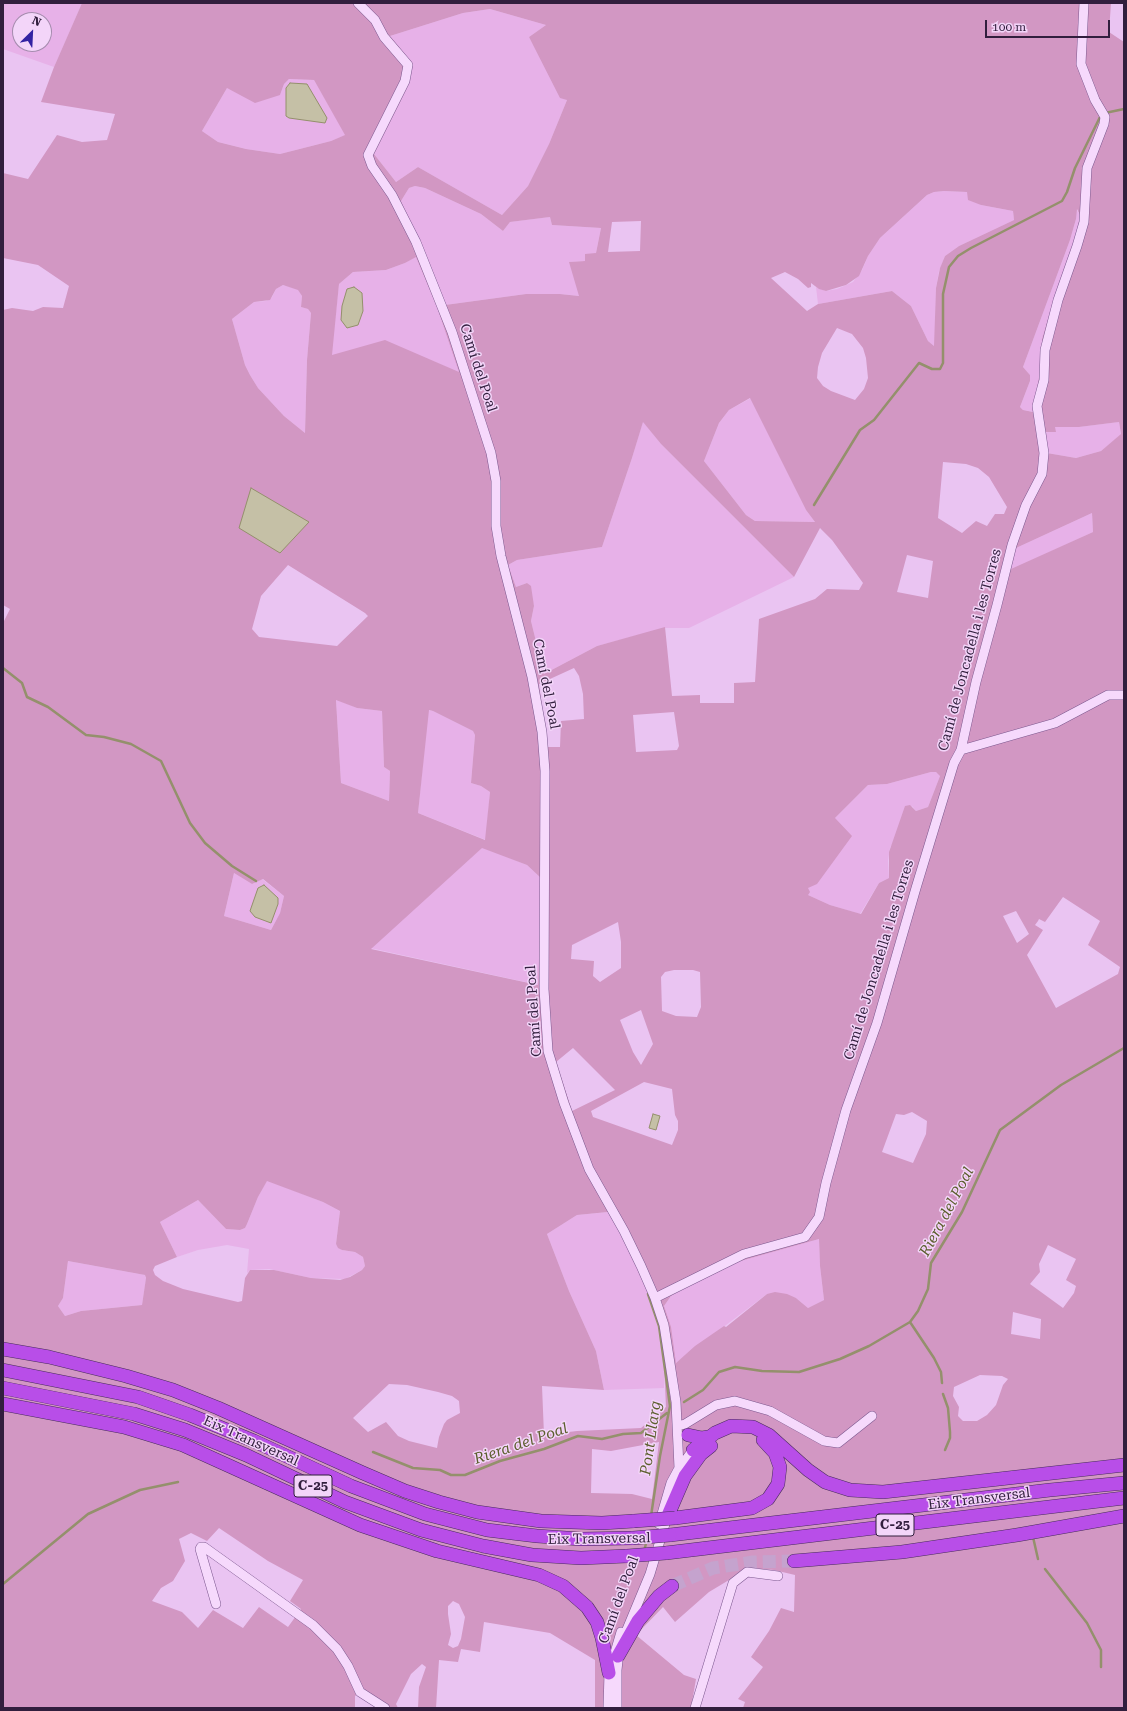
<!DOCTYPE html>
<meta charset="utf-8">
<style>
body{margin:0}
#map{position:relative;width:1127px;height:1711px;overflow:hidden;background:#eac4f2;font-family:"Roboto Serif",serif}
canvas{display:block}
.frame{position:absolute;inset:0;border:4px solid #311e3d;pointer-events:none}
.north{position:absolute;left:12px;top:12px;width:40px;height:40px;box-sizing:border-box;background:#f3d5f9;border:1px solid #a58cae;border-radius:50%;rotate:24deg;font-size:11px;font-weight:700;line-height:16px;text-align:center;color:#311e3d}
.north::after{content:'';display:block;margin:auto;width:14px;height:18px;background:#3323a3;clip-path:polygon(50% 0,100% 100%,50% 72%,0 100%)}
.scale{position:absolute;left:985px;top:20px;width:125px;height:18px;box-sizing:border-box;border:2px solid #311e3d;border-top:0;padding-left:5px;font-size:12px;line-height:14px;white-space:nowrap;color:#311e3d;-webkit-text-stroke:3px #f3d5f9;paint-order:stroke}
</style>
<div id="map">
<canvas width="1127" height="1711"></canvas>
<div class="frame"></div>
<div class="north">N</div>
<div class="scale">100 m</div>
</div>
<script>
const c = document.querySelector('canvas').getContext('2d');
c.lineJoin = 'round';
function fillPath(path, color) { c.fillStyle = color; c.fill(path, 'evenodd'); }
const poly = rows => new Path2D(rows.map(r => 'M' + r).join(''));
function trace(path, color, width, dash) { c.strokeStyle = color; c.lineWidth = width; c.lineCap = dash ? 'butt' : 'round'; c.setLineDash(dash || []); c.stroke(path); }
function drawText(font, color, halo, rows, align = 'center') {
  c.font = font + ' "Roboto Serif",serif'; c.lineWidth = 3; c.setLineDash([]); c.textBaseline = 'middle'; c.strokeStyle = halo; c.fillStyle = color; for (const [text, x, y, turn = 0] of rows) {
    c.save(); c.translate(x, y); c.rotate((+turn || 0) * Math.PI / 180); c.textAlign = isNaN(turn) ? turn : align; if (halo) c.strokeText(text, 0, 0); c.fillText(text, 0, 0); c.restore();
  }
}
const farmland = poly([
 [3,3,82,3,54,67,3,49],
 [20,20,44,20,44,44,20,44],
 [490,9,546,25,529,37,567,100,549,144,528,186,502,215,418,167,396,182,374,154,406,90,390,36,463,13],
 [289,79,314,80,346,135,331,141,280,154,246,149,218,142,202,131,227,88,280,95,284,84],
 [415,186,425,188,481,214,503,231,510,222,550,217,552,225,601,228,596,253,586,261,570,262,580,296,560,294,526,294,445,305,401,201,409,188],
 [944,191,967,192,981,205,1013,211,1014,220,959,246,945,256,939,271,936,288,935,347,928,341,911,306,892,291,818,304,816,287,826,291,837,289,853,282,862,270,868,256,880,238,927,195,934,192],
 [1076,209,1080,215,1078,227,1069,262,1042,339,1042,360,1034,412,1023,410,1020,407,1030,381,1030,375,1023,367,1070,240,1076,219],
 [416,256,437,307,460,373,428,359,331,356,339,284,353,272,386,270,405,263],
 [283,285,298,289,302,296,301,307,308,309,311,313,307,360,305,433,284,416,258,388,250,375,245,365,232,319,254,302,266,301,272,297,276,289],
 [751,398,806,510,815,522,755,521,746,515,704,461,719,423,729,410],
 [643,421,661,444,794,577,689,628,665,628,597,646,544,674,531,621,534,606,527,583,516,587,508,565,517,560,602,547,632,458],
 [1119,422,1121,435,1101,451,1076,458,1047,453,1046,431,1055,432,1055,427,1079,427],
 [1092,513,1093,532,1011,570,1016,548],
 [336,699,357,708,382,711,384,767,390,771,389,801,341,783],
 [428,710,433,711,473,731,475,735,471,783,481,786,490,792,486,840,418,813],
 [931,772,936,772,940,774,940,776,928,807,916,811,912,806,890,848,888,861,889,878,879,883,860,914,830,905,808,895,808,888,835,818,868,785,887,784],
 [482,847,527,865,542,879,539,985,370,948],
 [234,873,252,884,262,879,284,896,280,913,271,930,224,916],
 [267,1180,323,1202,340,1211,336,1244,342,1250,355,1252,363,1257,365,1266,362,1270,345,1279,311,1278,269,1269,250,1270,247,1273,249,1249,227,1245,198,1250,177,1257,160,1222,198,1200,226,1229,240,1230,245,1228,247,1224,258,1197],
 [609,1212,621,1231,648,1292,659,1326,664,1364,664,1388,604,1390,596,1351,569,1291,547,1234,577,1215],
 [819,1239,820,1266,824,1300,808,1308,796,1298,767,1294,676,1363,664,1306,671,1296,682,1289,730,1264],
 [68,1261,145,1275,146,1279,142,1305,81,1311,65,1316,58,1306,63,1298]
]);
const green = poly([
 [82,3,1111,3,1109,32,1124,42,1124,1708,743,1708,745,1702,738,1699,763,1667,751,1657,769,1631,781,1608,794,1612,795,1575,774,1570,749,1568,709,1592,675,1622,663,1607,636,1635,684,1675,696,1679,691,1708,595,1708,595,1660,550,1633,484,1622,480,1652,461,1649,458,1662,439,1660,436,1708,418,1708,419,1687,426,1667,422,1664,411,1674,396,1704,398,1708,388,1708,362,1691,355,1696,355,1708,3,1708,3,623,10,609,3,605,3,310,12,308,33,311,43,307,63,308,69,286,38,265,3,258,3,173,28,179,57,135,82,142,107,140,115,114,41,102,54,67],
 [490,9,546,25,529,37,560,98,567,100,549,144,528,186,502,215,418,167,396,182,374,154,406,90,413,64,390,36,463,13],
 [289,79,314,80,345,135,331,141,280,154,246,149,218,142,202,131,227,88,255,103,280,95,284,84],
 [415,186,425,188,481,214,503,231,510,222,550,217,552,225,601,228,596,253,585,254,585,261,569,262,579,296,560,294,526,294,445,305,401,201,409,188],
 [944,191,967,192,968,200,981,205,1013,211,1014,220,959,246,945,256,940,268,936,288,934,346,928,341,911,306,892,291,818,304,807,311,771,278,785,272,798,279,808,288,811,287,811,283,819,289,826,291,846,285,859,276,868,256,880,238,927,195,934,192],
 [1077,209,1080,215,1078,227,1069,262,1054,300,1042,339,1042,360,1033,412,1023,410,1020,407,1030,381,1030,375,1023,367,1070,240,1076,219],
 [641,221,640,251,608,252,612,222],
 [416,257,437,307,459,372,385,340,332,355,339,284,353,272,386,270,405,263],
 [283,285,298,290,302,296,301,307,308,309,311,313,307,360,305,433,284,416,258,388,250,375,245,365,232,319,254,302,270,300,276,289],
 [837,328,852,334,863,348,866,358,868,378,864,389,855,400,831,391,823,386,817,378,818,367,822,353],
 [750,398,806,510,815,522,755,521,746,515,704,461,719,423,729,410],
 [643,422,661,444,794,577,820,528,832,540,863,583,859,590,827,589,815,599,759,619,755,682,734,683,734,703,700,703,700,695,672,696,665,627,597,646,544,674,531,621,534,606,531,586,527,583,516,587,508,565,517,560,602,547,632,458],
 [1119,422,1121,434,1101,451,1076,458,1047,453,1046,432,1056,432,1055,427,1079,427],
 [943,462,966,464,978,468,989,477,1007,507,1004,514,995,514,987,526,976,521,962,533,938,518],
 [1092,513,1093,532,1011,569,1016,548],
 [907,555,933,561,928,598,897,592],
 [288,565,365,613,368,616,337,646,259,637,252,629,261,596],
 [574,668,579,676,583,694,584,719,561,721,560,747,547,747,539,684],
 [336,700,357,708,382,711,384,767,390,771,389,801,341,783],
 [429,710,433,711,473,731,475,735,471,783,481,786,490,792,485,840,418,813],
 [674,712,679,746,677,750,636,752,633,715],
 [931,772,936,772,940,776,928,807,916,811,910,805,905,806,889,852,889,878,879,883,861,914,830,905,808,895,810,892,808,888,817,884,852,836,835,818,868,785,887,784],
 [482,848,527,865,542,879,538,985,371,949],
 [234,873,252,884,263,879,284,896,280,913,271,930,224,916],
 [1063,897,1100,921,1088,945,1120,967,1118,974,1056,1008,1027,955,1043,930,1035,925,1038,921,1039,919,1045,922],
 [1016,911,1029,934,1017,943,1003,916],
 [618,922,621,942,621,968,600,982,593,976,594,961,571,959,572,945],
 [674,970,693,970,700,972,701,1007,697,1017,676,1016,662,1011,661,977,665,972],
 [641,1010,653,1044,641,1065,633,1052,620,1020],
 [573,1048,615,1090,572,1111,556,1062],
 [644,1082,672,1089,675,1115,678,1121,678,1130,672,1145,593,1117,591,1111],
 [912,1112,927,1121,926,1134,913,1163,882,1152,896,1114,904,1115],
 [267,1181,323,1202,340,1211,336,1244,338,1248,342,1250,355,1252,363,1257,365,1266,362,1270,350,1277,340,1280,311,1278,274,1270,250,1270,245,1278,242,1301,238,1302,183,1289,163,1281,155,1275,153,1270,155,1266,177,1257,160,1222,198,1200,226,1229,240,1230,245,1228,247,1224,258,1197],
 [608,1212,633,1255,648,1292,659,1326,664,1364,666,1407,641,1428,577,1431,544,1435,542,1386,604,1390,596,1351,569,1291,547,1234,577,1215],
 [819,1239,820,1266,824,1300,808,1308,796,1298,787,1294,775,1292,767,1294,726,1327,724,1326,695,1346,676,1363,671,1327,664,1306,671,1296,682,1289,730,1264],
 [1048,1245,1076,1259,1066,1280,1076,1286,1074,1293,1063,1308,1030,1284,1040,1272,1039,1264],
 [68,1261,145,1275,146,1278,142,1305,81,1311,65,1316,58,1306,63,1298],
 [1013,1312,1041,1319,1040,1339,1011,1334],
 [980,1375,1002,1376,1008,1379,1003,1385,996,1405,987,1415,977,1421,963,1421,958,1416,959,1407,953,1396,954,1387],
 [389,1384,407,1385,438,1392,452,1396,459,1401,460,1413,447,1420,444,1424,439,1437,437,1448,409,1441,398,1436,386,1422,368,1432,353,1418],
 [659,1442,652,1499,632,1494,591,1493,592,1449,611,1451],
 [219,1528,268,1561,303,1580,290,1601,301,1609,288,1627,259,1607,243,1628,213,1610,198,1628,182,1612,152,1601,161,1588,173,1581,185,1561,179,1539,191,1533,207,1541],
 [453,1601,459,1604,465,1617,461,1639,458,1646,453,1648,448,1645,451,1634,448,1614,448,1606]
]);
const water = poly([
 [290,83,307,84,327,118,325,123,289,118,286,116,286,88,290,83],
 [354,287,362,293,363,311,358,325,347,328,341,320,342,306,347,289,354,287],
 [251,488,309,522,280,553,239,528,251,488],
 [264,885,278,898,278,904,271,923,255,917,250,911,258,888,264,885],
 [653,1114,660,1116,656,1130,649,1128,653,1114]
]);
const stream = poly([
 [1105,113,1124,109],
 [814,505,860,430,874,420,919,363,932,369,940,369,943,363,943,294,949,267,958,256,971,248,1062,201,1067,192,1075,168,1100,117],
 [3,668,22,683,27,697,48,707,86,735,104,737,131,744,161,761,190,823,205,843,232,866,256,881],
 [648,1294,659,1326,670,1406,660,1456,651,1516],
 [910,1322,934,1358,941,1372,942,1383],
 [943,1394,948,1408,950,1432,950,1438,945,1450],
 [684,1402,703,1390,719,1372,735,1367,762,1371,799,1372,840,1359,869,1346,910,1322,918,1311,928,1289,931,1263,962,1212,1000,1130,1061,1085,1124,1048],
 [373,1452,413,1468,440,1470,451,1475,465,1475,500,1461,544,1449,578,1436,602,1439,623,1434,641,1433,667,1413],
 [1033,1537,1038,1559],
 [644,1551,647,1540],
 [1045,1569,1087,1623,1101,1650,1101,1667],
 [3,1584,88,1514,140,1490,178,1482]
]);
const highwayTunnel = poly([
 [672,1586,713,1568,753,1562,794,1561]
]);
const minor = poly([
 [358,3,375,20,384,37,408,65,405,81,368,155,372,166,392,195,416,242,452,332,491,453,496,481,496,526,501,556,532,677,542,732,545,771,544,989,548,1051,564,1103,589,1169,624,1231,641,1266,655,1298,664,1325,676,1402,679,1468],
 [961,750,1055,723,1108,695,1124,695],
 [655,1298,744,1254,805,1237,819,1217,826,1183,846,1110,877,1023,916,888,954,763,961,750,976,682,997,605,1012,545,1026,505,1042,474,1044,453,1037,406,1044,380,1045,350,1058,300,1077,246,1084,222,1087,168,1104,124,1105,117,1095,100,1081,64,1084,3],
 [678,1426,685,1424,716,1405,735,1401,770,1411,824,1441,838,1443,872,1416],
 [659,1524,671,1483,678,1470,693,1450],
 [216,1604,200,1549,201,1547,204,1547,313,1625,337,1649,348,1666,360,1692,385,1708],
 [623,1639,650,1574,668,1514],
 [608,1708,609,1673,621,1632],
 [617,1708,617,1670,619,1651],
 [695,1708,733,1583,747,1572,778,1576]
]);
const highway = poly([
 [3,1349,49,1357,126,1376,173,1390,218,1408,363,1473,405,1491,439,1502,477,1512,541,1521,602,1523,634,1521],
 [3,1370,138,1397,190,1415,254,1441,351,1486,425,1514,487,1530,537,1536,581,1539,633,1538],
 [3,1388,134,1414,185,1430,246,1455,345,1502,421,1530,483,1546,532,1555,581,1558,627,1556],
 [3,1404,124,1427,183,1445,360,1525,437,1551,539,1575,563,1586,587,1607,597,1622,602,1638,609,1673],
 [688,1435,702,1438,708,1437],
 [693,1450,715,1433,731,1426,753,1427,769,1435,808,1470,825,1482,850,1490,883,1492,1124,1465],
 [669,1513,685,1476,701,1454,711,1446],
 [675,1518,752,1508,768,1499,778,1484,780,1467,775,1453,763,1440],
 [670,1535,1050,1490,1124,1483],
 [666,1553,1124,1498],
 [794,1561,902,1552,1017,1535,1124,1516],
 [618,1656,638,1621,659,1596,672,1586]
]);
const highwayBridge = poly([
 [634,1521,675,1518],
 [633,1538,670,1535],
 [627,1556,666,1553]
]);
const shields = [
 [313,1486,38],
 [895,1525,38]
];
const shieldNames = [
 ["C-25",313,1486],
 ["C-25",895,1525]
];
const streetNames = [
 ["Camí del Poal",478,368,72],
 ["Camí de Joncadella i les Torres",970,650,-75],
 ["Camí del Poal",546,684,79],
 ["Camí de Joncadella i les Torres",879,960,-73],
 ["Camí del Poal",534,1011,-94],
 ["Eix Transversal",251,1441,24],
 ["Eix Transversal",979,1499,-7],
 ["Eix Transversal",599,1539,-1],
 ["Camí del Poal",619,1600,-70]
];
const waterNames = [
 ["Riera del Poal",947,1212,-62],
 ["Pont Llarg",651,1438,-82],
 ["Riera del Poal",521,1444,-19]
];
fillPath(farmland, '#e7b1e8');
fillPath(green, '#d297c3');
fillPath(water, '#c5c0a6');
trace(water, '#94906c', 1);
trace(stream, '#94906c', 2.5);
trace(highwayTunnel, '#c5a3ce', 13, [13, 6]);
trace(minor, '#7c588f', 10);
trace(highway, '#492d5c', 14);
trace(minor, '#f6d9fc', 9);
trace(highway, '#b84ee8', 13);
trace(highwayBridge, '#492d5c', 14, []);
trace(highwayBridge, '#b84ee8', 13);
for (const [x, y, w] of shields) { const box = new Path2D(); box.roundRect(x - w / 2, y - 11, w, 22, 3); c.fillStyle = '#f3d5f9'; c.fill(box); trace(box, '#311e3d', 1); }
drawText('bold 13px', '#311e3d', null, shieldNames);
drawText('14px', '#311e3d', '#f3d5f9', streetNames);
drawText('italic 15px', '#5b5e2c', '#f3d5f9', waterNames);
</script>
